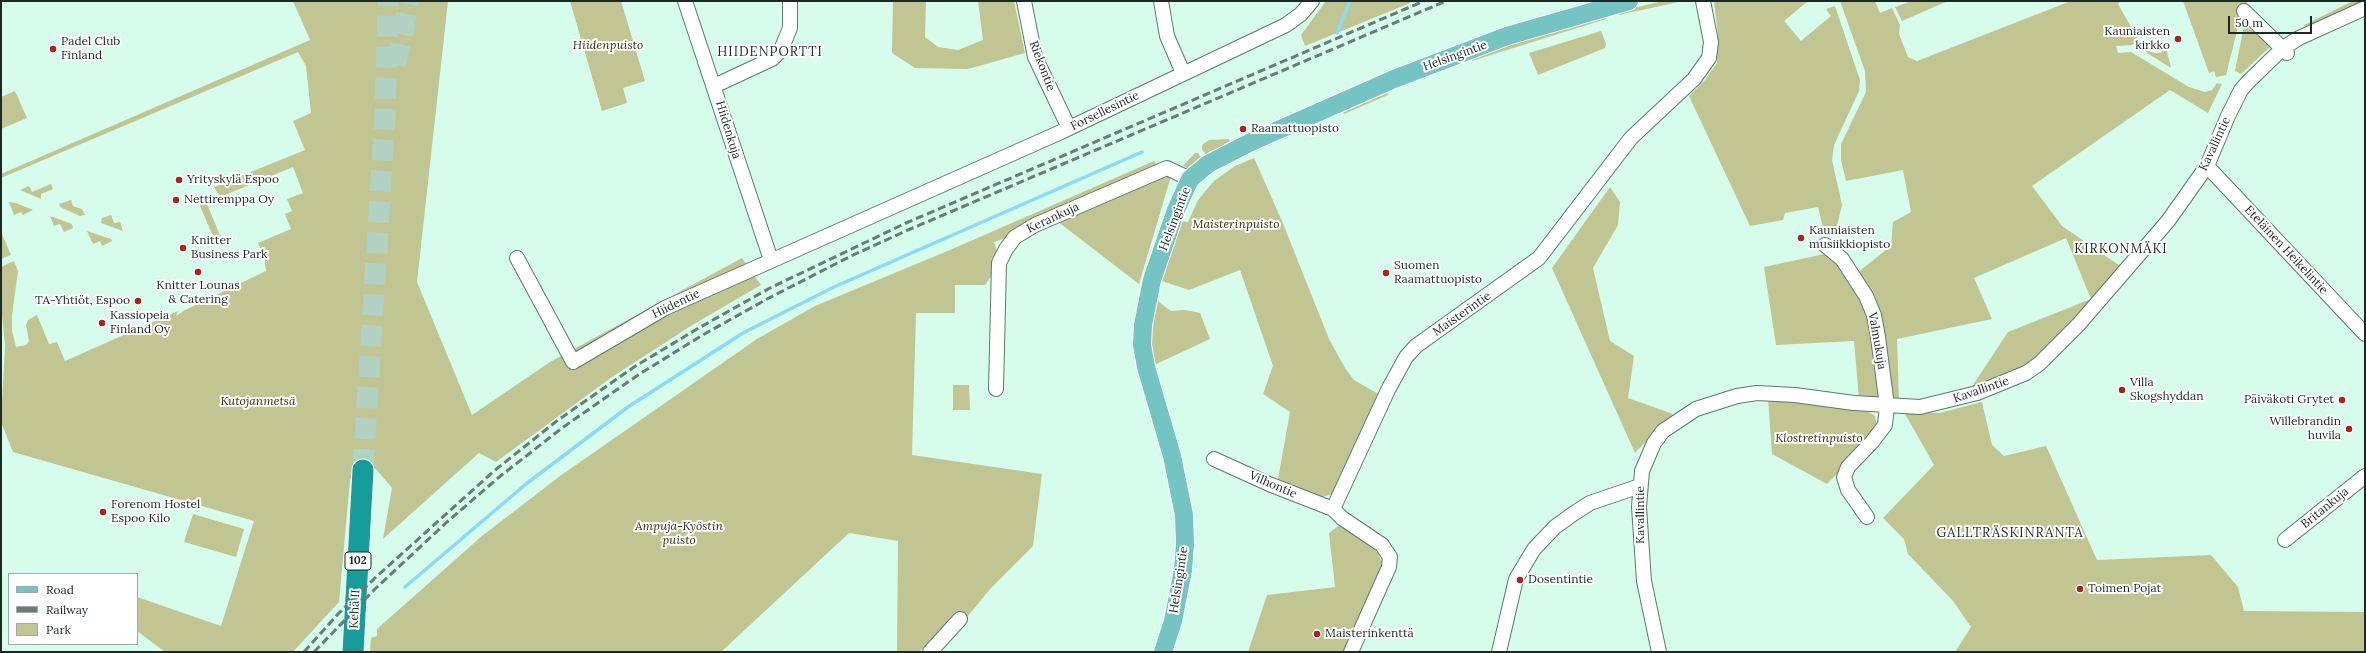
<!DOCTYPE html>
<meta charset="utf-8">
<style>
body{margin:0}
#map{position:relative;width:2366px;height:653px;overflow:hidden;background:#d6fceb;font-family:Lora,serif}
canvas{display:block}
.frame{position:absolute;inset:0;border:2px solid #1b2923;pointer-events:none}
.legend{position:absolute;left:8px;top:573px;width:130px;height:72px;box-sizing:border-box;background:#fff;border:1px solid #a4a9a7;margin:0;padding:5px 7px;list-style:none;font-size:12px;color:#1b2923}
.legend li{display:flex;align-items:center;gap:8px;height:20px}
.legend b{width:20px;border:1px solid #a4a9a7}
.scale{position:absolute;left:2228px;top:16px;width:84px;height:18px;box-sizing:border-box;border:2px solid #1b2923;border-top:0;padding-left:5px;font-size:12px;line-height:14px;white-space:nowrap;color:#1b2923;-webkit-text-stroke:3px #fff;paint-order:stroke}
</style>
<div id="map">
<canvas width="2366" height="653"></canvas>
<div class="frame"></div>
<ul class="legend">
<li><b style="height:5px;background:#73c4c3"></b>Road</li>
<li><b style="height:5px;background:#657d72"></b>Railway</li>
<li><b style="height:11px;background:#c1c592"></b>Park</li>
</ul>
<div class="scale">50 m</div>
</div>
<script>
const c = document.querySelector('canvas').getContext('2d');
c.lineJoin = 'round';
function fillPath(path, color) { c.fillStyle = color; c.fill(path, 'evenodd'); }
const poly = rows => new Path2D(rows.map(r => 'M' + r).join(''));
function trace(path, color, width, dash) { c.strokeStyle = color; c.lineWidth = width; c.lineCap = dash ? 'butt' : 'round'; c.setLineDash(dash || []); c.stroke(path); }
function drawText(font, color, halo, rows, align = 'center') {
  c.font = font + ' Lora,serif'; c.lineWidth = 4; c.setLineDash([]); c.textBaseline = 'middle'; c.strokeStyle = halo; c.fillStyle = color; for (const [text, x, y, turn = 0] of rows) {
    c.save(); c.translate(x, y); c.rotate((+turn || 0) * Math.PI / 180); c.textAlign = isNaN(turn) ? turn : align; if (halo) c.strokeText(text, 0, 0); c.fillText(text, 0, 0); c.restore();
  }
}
const green = poly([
 [293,1,448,1,417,282,472,415,550,362,742,258,761,285,694,324,612,377,496,462,479,453,383,539,392,488,376,469,354,468,350,480,339,602,293,652,165,652,137,631,137,597,221,626,254,521,13,452,1,422,5,345,1,305,1,267,14,261,18,271,12,315,12,331,16,347,26,345,29,341,26,325,28,320,37,315,49,344,57,342,65,361,178,311,176,316,185,310,266,271,264,257,258,243,291,229,285,214,292,211,287,199,303,193,293,167,220,197,214,187,305,150,293,121,311,113,306,66,298,52,1,178,1,174,310,40],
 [570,1,621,1,645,81,623,88,627,103,602,111],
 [893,1,926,1,925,37,938,47,958,50,983,40,978,1,1014,1,1025,53,968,69,915,68,892,53],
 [1326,1,1415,1,1305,46,1301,35],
 [1662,1,1683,1,1619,15,1618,12],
 [1714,1,1808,1,1784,21,1801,41,1831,16,1826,9,1835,6,1860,80,1859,91,1834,145,1832,160,1842,205,1836,230,1825,236,1818,207,1785,213,1783,220,1750,226,1689,96,1705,80,1717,63,1718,35],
 [1840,1,1875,1,1880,13,1892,8,1900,25,1899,34,1908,57,1917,61,2071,1,2120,1,2118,4,2138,39,2132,45,2116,46,2118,53,2131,52,2189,87,2205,92,2212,90,2217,83,2222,84,2208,113,2170,90,2032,186,2062,226,2123,268,2033,364,1969,391,2008,332,2091,299,2066,238,1974,278,1992,319,1897,339,1899,402,1859,399,1854,341,1776,345,1764,267,1829,253,1852,277,1891,246,1893,222,1911,212,1903,170,1846,181,1841,160,1841,144,1866,92,1865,71],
 [1912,1,1948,1,1902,21,1895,7],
 [2183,1,2248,1,2242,11,2226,75,2216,77,2214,71,2209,73],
 [2353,1,2362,1,2306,28,2304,25],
 [1605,15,1606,19,1472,61,1471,57],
 [2244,26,2269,40,2270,43,2270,47,2241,74,2235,71],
 [1601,31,1606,44,1605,48,1538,75,1529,53],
 [2144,46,2148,51,2155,53,2161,53,2166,47,2171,68,2147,53],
 [15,91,27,118,1,129,1,97],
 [1387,91,1388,95,1344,114,1342,110],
 [1229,139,1230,142,1206,155,1202,149,1202,145,1209,140],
 [1195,153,1198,153,1202,159,1189,169,1183,166],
 [1254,158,1282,221,1329,339,1345,368,1354,380,1380,395,1336,493,1322,497,1278,479,1290,412,1263,394,1273,366,1240,270,1189,290,1162,281,1181,221,1188,222,1198,200,1214,181,1235,166],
 [1154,161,1160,168,1012,236,994,242,997,251,992,275,985,285,955,285,955,313,916,313,912,455,1042,474,1033,546,990,589,963,622,956,616,919,652,897,652,898,541,849,533,721,652,370,652,371,638,377,636,377,629,482,536,560,476,757,339,815,306,950,250],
 [1165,174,1171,176,1139,284,1057,221],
 [51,184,53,189,41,194,41,199,20,190,29,186,32,192],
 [1610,187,1620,202,1618,225,1593,268,1610,341,1634,356,1628,398,1673,414,1635,453,1552,268],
 [204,197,222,240,216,243,200,206],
 [71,200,73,206,82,209,85,215,80,216,60,207,59,204],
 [9,202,16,203,33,210,23,215,21,212,14,215],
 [111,215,114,223,120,222,123,231,101,223,102,218],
 [50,216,72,224,73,228,64,232,60,224,54,226],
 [87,231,111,239,112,241,102,246,100,241,93,244],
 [1,232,11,255,1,259],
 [1155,299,1171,311,1185,310,1200,313,1210,339,1152,366,1151,335],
 [953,385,969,385,970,410,953,410],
 [1768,398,1867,411,1875,416,1877,426,1847,464,1827,484,1772,454],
 [1982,402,1992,445,2004,456,2046,446,2097,560,2211,555,2238,587,2244,611,2365,612,2365,652,1955,652,1971,627,1953,601,1908,554,1904,539,1883,518,1934,465,1904,412,1939,413],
 [193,514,244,529,236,557,184,542],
 [1341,524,1377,552,1384,566,1348,652,1248,652,1267,595,1335,587,1329,533]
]);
const stream = poly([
 [1337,33,1350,1],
 [405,587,526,484,628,407,743,333,834,287,1142,152]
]);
const highwayTunnel = poly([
 [396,65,409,1],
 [363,470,385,117,388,1]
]);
const minor = poly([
 [685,1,771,260],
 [1024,1,1035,57,1069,128],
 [1161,1,1167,36,1183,73],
 [2244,11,2287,53],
 [714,86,772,59,781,50,790,28,790,1],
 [2207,166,2365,334],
 [1825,245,1842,259,1866,296,1874,315,1878,337,1887,406,1885,425,1872,442,1848,467,1844,477,1848,490,1867,517],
 [517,258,573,362,665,308,1061,132,1286,25,1301,14,1312,1],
 [996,389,999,263,1006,249,1015,237,1035,225,1167,168,1190,179],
 [1214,459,1269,484,1333,509],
 [2285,540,2365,476],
 [930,652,960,619],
 [1351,652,1389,567,1390,557,1382,545,1342,518,1333,509,1388,390,1406,357,1416,346,1539,258,1631,138,1694,79,1709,58,1711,42,1703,1],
 [1499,652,1516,579,1534,549,1555,527,1573,514,1590,503,1640,486],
 [1659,652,1644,581,1639,507,1642,471,1654,443,1663,431,1696,409,1737,396,1757,393,1795,395,1854,403,1920,407,1977,393,2026,373,2039,364,2079,324,2168,221,2207,166,2228,116,2241,90,2248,82,2283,48,2299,38,2365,8]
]);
const major = poly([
 [1163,652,1173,621,1183,570,1185,544,1184,515,1172,456,1146,367,1142,345,1143,325,1152,280,1176,210,1190,179,1208,164,1251,142,1394,79,1507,36,1629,1]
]);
const highway = poly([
 [353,652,363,470]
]);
const rail = poly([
 [304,652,338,614,376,577,494,471,558,420,634,367,697,329,770,288,906,223,1424,1],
 [314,652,376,588,447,522,498,478,562,428,638,375,701,336,767,299,851,256,908,230,1446,1]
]);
const markers = [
 [2178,39,4,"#b01f1b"],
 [53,49,4,"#b01f1b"],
 [1243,129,4,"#b01f1b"],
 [179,180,4,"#b01f1b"],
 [176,200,4,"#b01f1b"],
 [1801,238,4,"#b01f1b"],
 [183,248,4,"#b01f1b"],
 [198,272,4,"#b01f1b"],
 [1386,273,4,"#b01f1b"],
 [138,301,4,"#b01f1b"],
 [102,323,4,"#b01f1b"],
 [2122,390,4,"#b01f1b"],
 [2342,400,4,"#b01f1b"],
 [2349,429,4,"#b01f1b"],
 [103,512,4,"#b01f1b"],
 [1520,580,4,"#b01f1b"],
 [2080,589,4,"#b01f1b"],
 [1317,634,4,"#b01f1b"]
];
const shields = [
 [358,561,26]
];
const shieldNames = [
 ["102",358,561]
];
const poiNames = [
 ["Kauniaisten",2170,32,"right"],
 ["kirkko",2170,46,"right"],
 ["Padel Club",61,42],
 ["Finland",61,56],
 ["Raamattuopisto",1251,129],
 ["Yrityskylä Espoo",187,180],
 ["Nettiremppa Oy",184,200],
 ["Kauniaisten",1809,231],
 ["musiikkiopisto",1809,245],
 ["Knitter",191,241],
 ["Business Park",191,255],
 ["Suomen",1394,266],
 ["Raamattuopisto",1394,280],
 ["Knitter Lounas",198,286,"center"],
 ["& Catering",198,300,"center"],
 ["TA-Yhtiöt, Espoo",130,301,"right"],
 ["Kassiopeia",110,316],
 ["Finland Oy",110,330],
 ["Villa",2130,383],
 ["Skogshyddan",2130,397],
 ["Päiväkoti Grytet",2334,400,"right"],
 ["Willebrandin",2341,422,"right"],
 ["huvila",2341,436,"right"],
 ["Forenom Hostel",111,505],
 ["Espoo Kilo",111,519],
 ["Dosentintie",1528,580],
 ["Toimen Pojat",2088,589],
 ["Maisterinkenttä",1325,634]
];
const parkNames = [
 ["Hiidenpuisto",608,46],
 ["Maisterinpuisto",1236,225],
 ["Kutojanmetsä",258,402],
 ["Klostretinpuisto",1819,439],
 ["Ampuja-Kyöstin",679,527],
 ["puisto",679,541]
];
const streetNames = [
 ["Helsingintie",1455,56,-20],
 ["Riekontie",1042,66,69],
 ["Forsellesintie",1105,111,-26],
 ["Hiidenkuja",728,130,73],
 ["Kavallintie",2215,144,-65],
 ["Kerankuja",1053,218,-25],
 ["Helsingintie",1175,219,-69],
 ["Eteläinen Heikelintie",2286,250,47],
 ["Hiidentie",676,304,-26],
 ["Maisterintie",1462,314,-35],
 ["Valmukuja",1877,341,80],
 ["Kavallintie",1981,390,-19],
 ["Vilhontie",1273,485,23],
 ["Britankuja",2325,508,-39],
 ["Kavallintie",1641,515,-90],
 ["Helsingintie",1179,580,-81],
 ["Kehä II",355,609,-87]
];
const neighbourhoodNames = [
 ["HIIDENPORTTI",770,52],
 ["KIRKONMÄKI",2121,249],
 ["GALLTRÄSKINRANTA",2010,533]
];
fillPath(green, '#c1c592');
trace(stream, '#89daf6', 3.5);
trace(highwayTunnel, '#b1d2c3', 21, [21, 10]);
trace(minor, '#587b6c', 16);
trace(major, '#fff', 20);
trace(highway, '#fff', 23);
trace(minor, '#fff', 14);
trace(major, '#73c4c3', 18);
trace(highway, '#169c9b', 21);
trace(rail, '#657d72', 3, [8, 4]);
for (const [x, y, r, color] of markers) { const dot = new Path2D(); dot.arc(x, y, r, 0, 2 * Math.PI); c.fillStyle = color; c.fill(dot); trace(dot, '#fff', 1.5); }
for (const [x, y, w] of shields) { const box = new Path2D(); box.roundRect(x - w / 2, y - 9, w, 18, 3); c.fillStyle = '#fff'; c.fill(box); trace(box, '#1b2923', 1); }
drawText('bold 11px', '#1b2923', null, shieldNames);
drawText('12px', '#1b2923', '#fff', poiNames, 'left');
drawText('italic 12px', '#30310b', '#fff', parkNames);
drawText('12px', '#1b2923', '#fff', streetNames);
c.letterSpacing = '1px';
drawText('13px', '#1b2923', '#fff', neighbourhoodNames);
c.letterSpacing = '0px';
</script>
